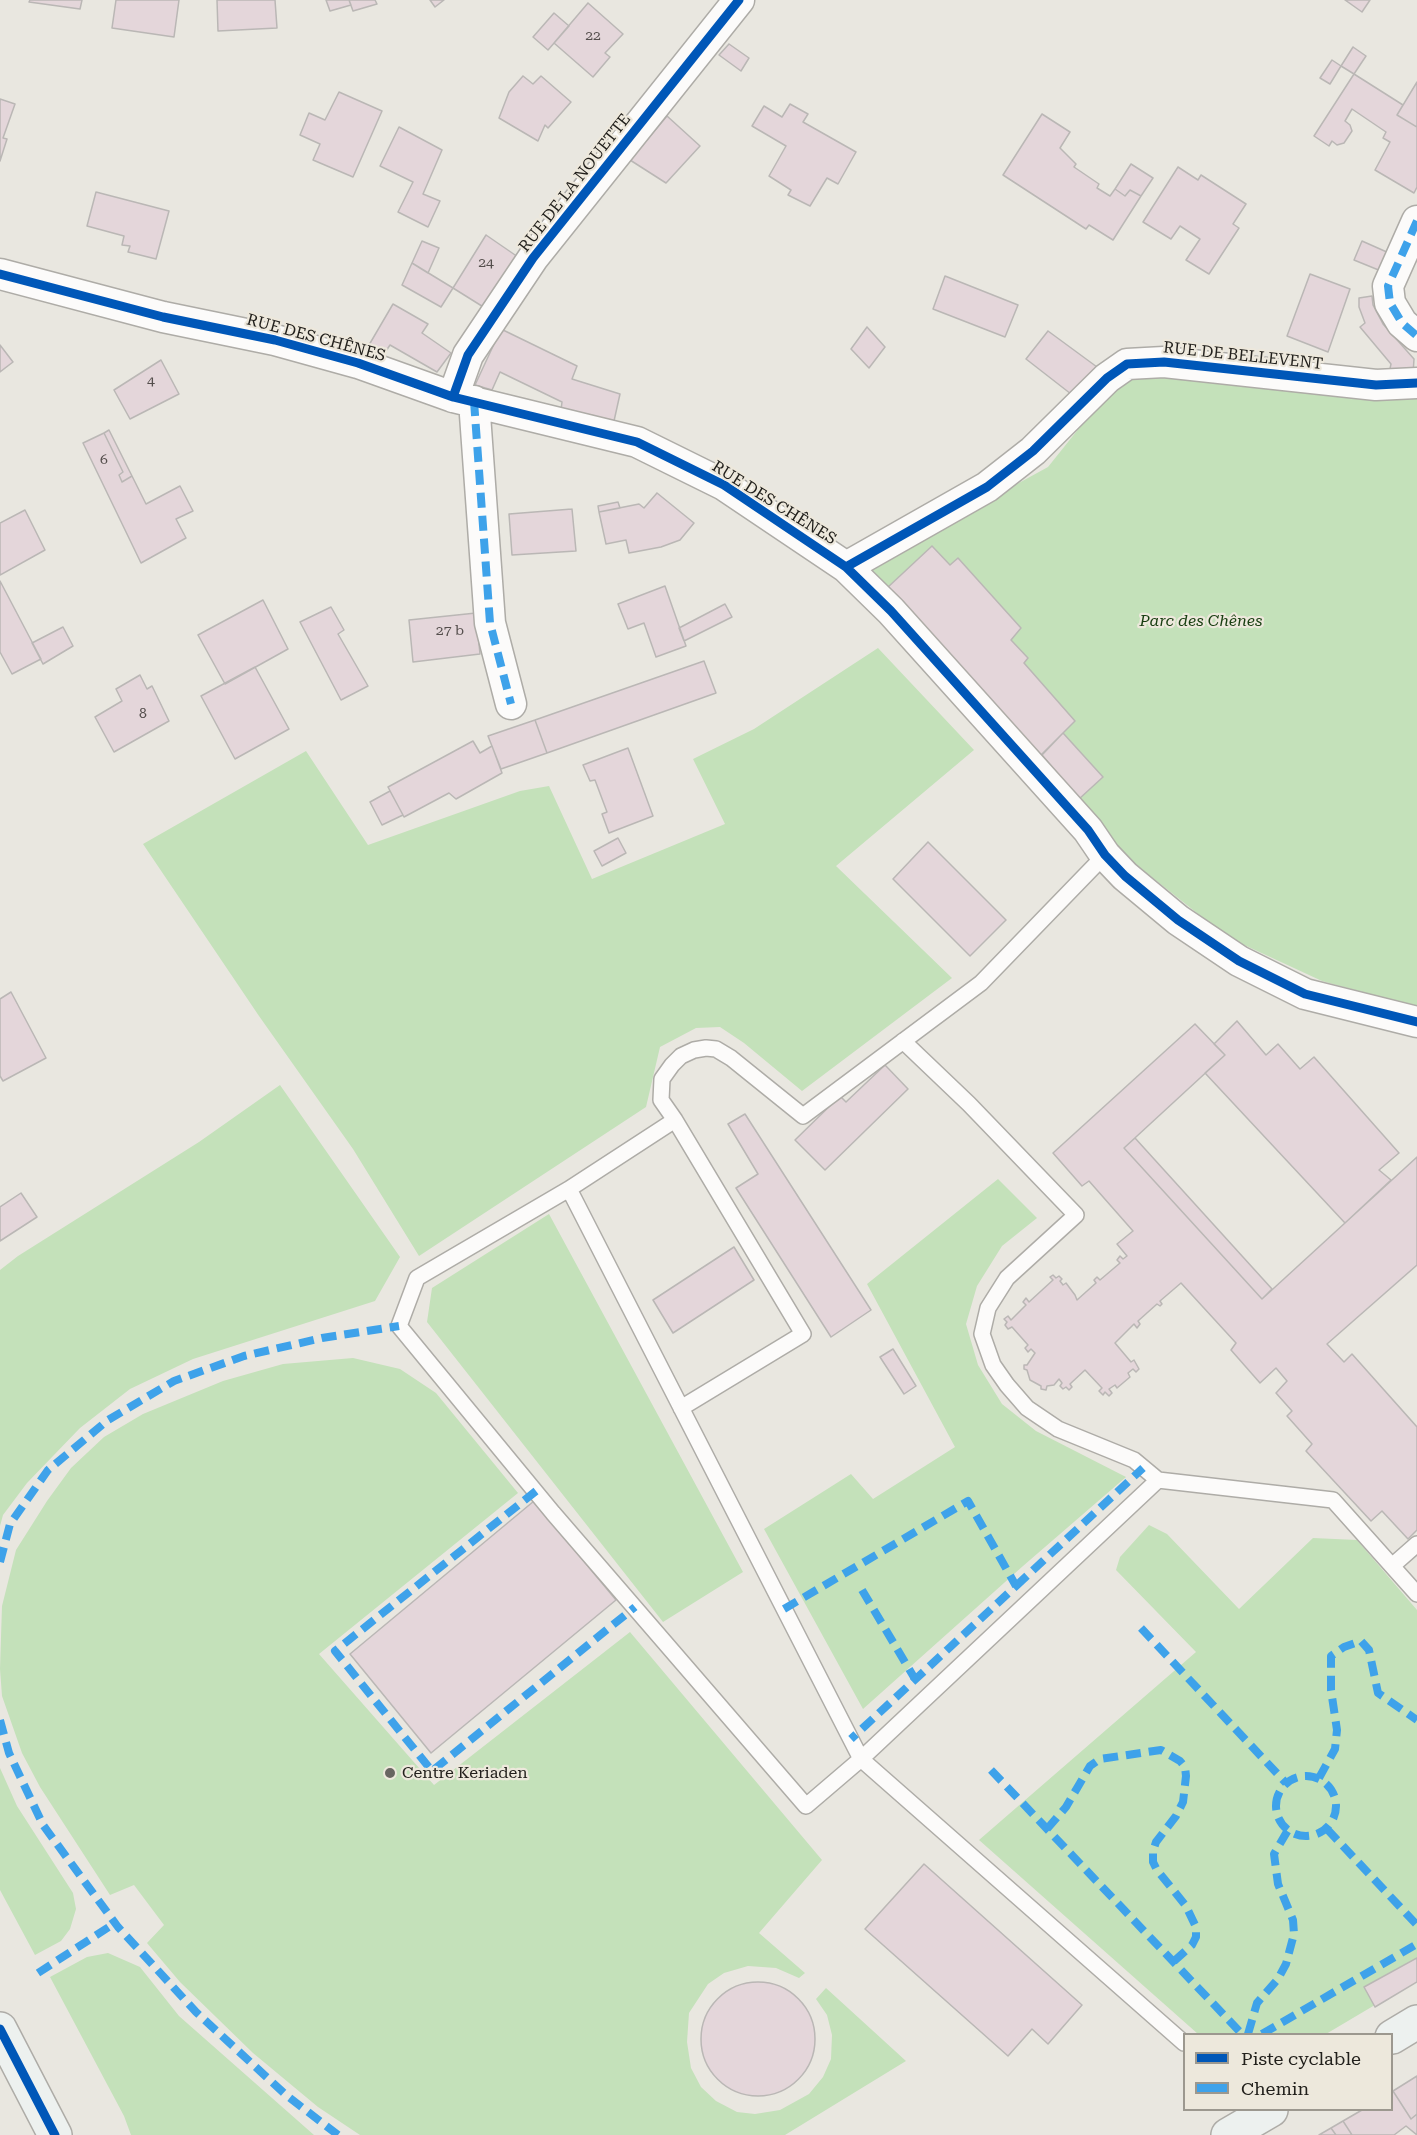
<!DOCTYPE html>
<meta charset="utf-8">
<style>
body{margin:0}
#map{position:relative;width:1417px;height:2135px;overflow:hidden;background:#e9e7e0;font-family:"Roboto Serif",serif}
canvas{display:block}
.legend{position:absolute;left:1183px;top:2033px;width:210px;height:78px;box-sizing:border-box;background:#ede8dc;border:2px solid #9c988f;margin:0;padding:8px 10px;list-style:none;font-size:18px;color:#22201c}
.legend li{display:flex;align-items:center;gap:12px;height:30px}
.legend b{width:30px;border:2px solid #9c988f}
</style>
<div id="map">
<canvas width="1417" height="2135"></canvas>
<ul class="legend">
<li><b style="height:8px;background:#0057b8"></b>Piste cyclable</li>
<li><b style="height:8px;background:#3ea2ea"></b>Chemin</li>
</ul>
</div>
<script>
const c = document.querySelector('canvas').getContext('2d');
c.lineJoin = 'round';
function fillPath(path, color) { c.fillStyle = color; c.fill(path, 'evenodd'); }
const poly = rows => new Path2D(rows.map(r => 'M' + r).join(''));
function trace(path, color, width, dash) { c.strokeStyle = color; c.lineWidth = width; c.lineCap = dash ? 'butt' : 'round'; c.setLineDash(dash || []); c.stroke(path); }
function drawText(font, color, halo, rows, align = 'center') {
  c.font = font + ' "Roboto Serif",serif'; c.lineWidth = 4.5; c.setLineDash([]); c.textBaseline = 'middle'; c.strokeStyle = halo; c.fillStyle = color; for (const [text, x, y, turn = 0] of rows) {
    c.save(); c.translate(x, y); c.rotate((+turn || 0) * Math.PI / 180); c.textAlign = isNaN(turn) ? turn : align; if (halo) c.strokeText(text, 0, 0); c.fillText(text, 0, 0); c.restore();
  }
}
const green = poly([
 [1124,372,1417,391,1417,1007,1322,981,1227,937,1099,835,862,569,1048,467],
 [878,648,974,750,836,866,952,978,802,1091,744,1043,720,1027,696,1028,660,1047,646,1107,419,1256,353,1149,259,1016,143,844,306,751,368,845,520,791,549,786,592,879,725,824,693,759,754,729],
 [280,1085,400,1257,375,1301,193,1359,130,1389,80,1428,27,1483,3,1515,0,1526,0,1270,18,1256,199,1142],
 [998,1179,1037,1218,1002,1246,977,1286,966,1324,978,1365,1002,1404,1036,1431,1126,1477,1023,1566,863,1709,764,1529,851,1474,873,1499,955,1447,867,1284],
 [549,1214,743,1572,663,1622,427,1322,432,1288],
 [353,1358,400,1369,436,1393,518,1493,319,1654,434,1785,630,1632,822,1860,759,1933,805,1973,799,1978,776,1968,748,1966,724,1973,708,1984,689,2013,687,2042,691,2068,701,2087,716,2101,737,2112,755,2114,780,2110,809,2094,823,2077,831,2059,832,2035,827,2015,816,1999,826,1988,906,2061,785,2135,360,2135,318,2107,253,2053,180,1982,147,1943,164,1925,134,1885,110,1895,40,1787,22,1753,2,1696,0,1669,2,1606,16,1550,47,1501,71,1468,104,1437,143,1414,223,1381,283,1364],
 [1149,1525,1167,1534,1239,1609,1313,1538,1357,1540,1417,1610,1417,1980,1326,2034,1198,2034,979,1840,1196,1652,1116,1570,1120,1557],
 [0,1768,17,1806,73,1893,76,1909,70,1929,61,1941,35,1955,0,1890],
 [108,1953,140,1967,179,2016,314,2135,131,2135,124,2116,50,1977,87,1957]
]);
const building = poly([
 [30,0,82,0,80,9,29,2,30,0],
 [116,0,179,0,174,37,112,28,116,0],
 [217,0,275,0,277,28,218,31,217,0],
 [326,0,349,0,351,5,330,11,326,0],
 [349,0,375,0,377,4,353,11,349,0],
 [430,0,444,0,435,7,430,0],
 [1345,0,1370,0,1362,12,1345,0],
 [588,3,623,34,605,53,610,57,593,77,554,43,588,3],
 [554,13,569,26,548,50,533,37,554,13],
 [729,44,749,58,741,71,719,55,729,44],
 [1353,47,1366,56,1354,74,1341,66,1353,47],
 [1332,60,1341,66,1330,84,1320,78,1332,60],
 [1354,74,1403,105,1397,115,1417,127,1417,187,1414,193,1375,170,1390,142,1383,138,1386,132,1352,109,1345,121,1350,125,1352,131,1344,143,1337,145,1332,141,1329,146,1314,136,1354,74],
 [523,76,533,84,541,76,571,102,548,128,545,125,538,141,499,118,509,92,523,76],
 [1417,82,1417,127,1397,115,1417,82],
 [339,92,382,111,353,177,313,160,320,144,300,135,309,113,325,120,339,92],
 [0,99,15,104,3,138,7,139,0,161,0,99],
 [790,104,808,114,803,122,856,152,838,184,827,178,810,206,788,195,791,190,769,176,786,146,752,126,764,106,782,117,790,104],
 [1042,114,1070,132,1060,148,1076,164,1074,167,1099,184,1097,188,1110,196,1115,189,1125,196,1130,190,1141,196,1113,240,1089,225,1086,229,1003,175,1042,114],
 [667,116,700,146,666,183,630,160,667,116],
 [399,127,442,150,423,194,440,201,428,227,398,212,413,182,380,166,399,127],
 [1131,164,1153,178,1141,196,1130,190,1125,196,1115,189,1131,164],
 [1178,167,1198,180,1201,175,1246,204,1233,224,1239,228,1209,274,1186,260,1200,239,1180,226,1171,239,1143,222,1178,167],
 [96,192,169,211,156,259,128,252,130,246,122,245,124,236,87,226,96,192],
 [486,235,518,257,485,308,453,288,486,235],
 [422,241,439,248,428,273,412,263,422,241],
 [1362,241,1389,253,1381,271,1354,260,1362,241],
 [412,263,453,288,441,307,402,285,412,263],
 [1310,274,1350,289,1328,352,1287,336,1310,274],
 [945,276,1018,305,1005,337,933,309,945,276],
 [1372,296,1373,305,1383,324,1414,359,1413,374,1388,378,1391,364,1360,327,1365,323,1359,307,1359,298,1372,296],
 [393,304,428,324,422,333,451,353,437,372,390,345,384,354,369,345,393,304],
 [867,327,885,347,869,368,851,349,867,327],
 [501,329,577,366,572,379,620,394,614,421,574,411,568,412,561,410,562,402,500,372,492,390,475,385,501,329],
 [1048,331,1097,367,1071,394,1026,359,1048,331],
 [0,345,13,362,0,372,0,345],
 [161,360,179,394,130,419,114,390,161,360],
 [109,430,132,476,122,482,119,475,123,472,104,433,109,430],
 [104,433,123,472,119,475,122,482,132,476,146,504,180,486,193,511,176,519,186,538,141,563,83,443,104,433],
 [657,493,694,523,680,540,661,547,629,553,626,540,606,544,599,512,639,504,644,508,657,493],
 [618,502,620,508,599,512,598,506,618,502],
 [572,509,576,551,512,555,509,514,572,509],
 [25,510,45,550,0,575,0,523,25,510],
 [932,546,950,565,958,558,1021,628,1011,640,1028,658,1024,663,1075,721,1041,755,887,588,932,546],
 [0,581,41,659,12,674,0,652,0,581],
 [665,586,686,646,656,657,644,623,628,629,618,604,665,586],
 [263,600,288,649,225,684,198,635,263,600],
 [725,604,732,617,684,641,679,628,725,604],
 [331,607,344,630,338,634,368,686,341,700,300,622,331,607],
 [476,613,480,654,413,662,409,620,476,613],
 [63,627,73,646,43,664,32,643,63,627],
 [704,661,716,693,547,753,535,720,704,661],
 [255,667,289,729,235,759,201,696,255,667],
 [140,675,147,689,152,686,169,721,114,752,95,717,122,701,116,689,140,675],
 [535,720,547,753,501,769,488,736,535,720],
 [1063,733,1103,777,1079,799,1042,755,1063,733],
 [473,741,480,753,492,746,502,773,456,799,449,793,404,817,388,787,473,741],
 [628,748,653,816,609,833,602,814,607,812,595,780,590,781,583,765,628,748],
 [390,791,403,815,382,825,370,802,390,791],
 [618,838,626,853,602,866,594,851,618,838],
 [928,842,1006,920,970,956,893,879,928,842],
 [11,992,46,1058,3,1081,0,1076,0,999,11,992],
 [1237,1021,1266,1055,1278,1044,1300,1069,1314,1057,1399,1153,1379,1170,1391,1180,1345,1223,1205,1073,1225,1055,1214,1044,1237,1021],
 [1195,1024,1225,1055,1124,1148,1262,1299,1417,1157,1417,1265,1327,1344,1344,1362,1352,1354,1417,1427,1417,1530,1408,1539,1382,1511,1371,1521,1306,1451,1312,1444,1287,1416,1292,1411,1276,1393,1287,1381,1276,1368,1260,1383,1231,1350,1236,1343,1181,1283,1160,1301,1162,1304,1160,1306,1157,1304,1138,1321,1140,1324,1137,1328,1134,1324,1115,1343,1131,1362,1134,1360,1139,1369,1136,1372,1133,1369,1128,1373,1130,1377,1117,1388,1115,1385,1109,1389,1112,1393,1109,1396,1105,1392,1103,1395,1099,1391,1102,1388,1085,1370,1070,1384,1072,1387,1069,1390,1066,1387,1063,1389,1060,1386,1062,1383,1059,1379,1054,1385,1047,1386,1046,1390,1041,1389,1041,1386,1030,1380,1027,1370,1024,1369,1024,1365,1027,1365,1035,1353,1031,1349,1028,1352,1025,1348,1028,1345,1012,1327,1008,1329,1005,1325,1007,1322,1004,1319,1008,1316,1011,1320,1026,1305,1023,1302,1026,1298,1029,1302,1053,1280,1050,1277,1053,1275,1056,1278,1059,1276,1062,1279,1060,1281,1063,1285,1066,1283,1075,1295,1077,1300,1096,1283,1094,1280,1097,1277,1100,1280,1120,1263,1117,1260,1120,1256,1123,1259,1127,1256,1117,1244,1133,1231,1089,1181,1082,1186,1053,1153,1195,1024],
 [885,1065,908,1089,825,1170,795,1140,840,1096,846,1102,885,1065],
 [745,1114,871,1310,831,1337,736,1188,758,1174,728,1124,745,1114],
 [1135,1138,1272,1289,1262,1299,1124,1148,1135,1138],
 [21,1193,37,1217,0,1241,0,1207,21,1193],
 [734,1247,754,1280,673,1333,653,1300,734,1247],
 [893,1349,916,1386,904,1394,880,1357,893,1349],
 [534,1501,616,1600,431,1753,350,1654,534,1501],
 [924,1864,1082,2005,1048,2044,1032,2029,1008,2056,865,1929,924,1864],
 [1417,1958,1417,1982,1375,2007,1364,1987,1417,1958],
 '701 2039a57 57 0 1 1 114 0a57 57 0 1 1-114 0Z',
 [1417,2076,1417,2114,1411,2119,1393,2091,1417,2076],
 [1392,2091,1393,2091,1411,2119,1417,2114,1417,2135,1406,2126,1394,2135,1352,2135,1343,2121,1362,2110,1392,2110,1392,2091],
 [1343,2121,1352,2135,1336,2135,1331,2128,1343,2121],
 [1331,2128,1336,2135,1319,2135,1331,2128]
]);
const lane = poly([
 [903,1041,969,1104,1076,1215,1007,1278,988,1308,982,1334,993,1365,1007,1385,1027,1408,1058,1429,1134,1460,1158,1480],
 [675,1120,661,1100,662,1079,672,1065,681,1056,694,1050,706,1048,716,1049,731,1058,803,1116,981,983,1105,855],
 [569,1189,675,1120,803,1334,681,1408],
 [1392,1566,1417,1544],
 [1184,2043,861,1759,569,1189,417,1278,399,1326,553,1513,806,1806,861,1759,1158,1480,1333,1500,1417,1594]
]);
const street = poly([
 [1417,221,1388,286,1390,303,1402,323,1417,336],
 [0,274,163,317,275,340,358,363,453,397,637,442,724,485,846,567,891,611,1088,830,1105,855,1125,876,1178,920,1239,961,1305,994,1417,1022],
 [453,397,468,355,533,258,739,0],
 [474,401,490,623,511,704],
 [846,567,987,487,1033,451,1107,378,1127,364,1164,362,1376,385,1417,383]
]);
const secondary = poly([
 [0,2029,55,2135],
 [1392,2037,1417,2022],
 [1228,2135,1271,2110]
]);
const quiet = poly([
 [1417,221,1388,286,1390,303,1402,323,1417,336],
 [474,401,490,623,511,704],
 [536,1491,335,1651,432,1771,635,1607],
 [0,1562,10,1524,48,1470,108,1420,174,1381,244,1356,322,1338,399,1326],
 [1016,1586,1143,1468],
 [862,1590,915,1679],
 [784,1609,968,1501,1016,1586,851,1739],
 [1141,1628,1286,1783],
 [0,1720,9,1753,43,1825,118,1927,196,2012,286,2095,338,2135],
 [991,1770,1242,2034],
 '1276 1806a30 30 0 1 1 60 0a30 30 0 1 1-60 0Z',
 [1319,1778,1335,1749,1337,1730,1331,1690,1331,1656,1344,1647,1361,1641,1369,1650,1378,1693,1417,1720],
 [1047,1829,1066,1807,1090,1766,1100,1759,1161,1750,1180,1761,1185,1767,1186,1776,1183,1802,1176,1816,1156,1842,1153,1851,1153,1862,1157,1870,1186,1906,1196,1927,1196,1937,1192,1945,1173,1962],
 [1327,1829,1417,1925],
 [38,1973,115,1923],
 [1248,2034,1257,2003,1278,1979,1286,1964,1294,1934,1293,1920,1278,1884,1274,1854,1288,1830],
 [1262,2034,1417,1944]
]);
const cycleway = poly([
 [0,274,163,317,275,340,358,363,453,397,637,442,724,485,846,567,891,611,1088,830,1105,855,1125,876,1178,920,1239,961,1305,994,1417,1022],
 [453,397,468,355,533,258,739,0],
 [846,567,987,487,1033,451,1107,378,1127,364,1164,362,1376,385,1417,383],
 [0,2029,55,2135]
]);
const markers = [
 [390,1773,6,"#686661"]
];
const numberNames = [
 ["22",593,36],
 ["24",486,263],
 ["4",151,381],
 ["6",104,460],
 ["27 b",450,631],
 ["8",143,714]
];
const streetNames = [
 ["RUE DE LA NOUETTE",575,183,-52],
 ["RUE DES CHÊNES",316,338,15],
 ["RUE DE BELLEVENT",1243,356,6],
 ["RUE DES CHÊNES",774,503,32]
];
const parkNames = [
 ["Parc des Chênes",1201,621]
];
const poiNames = [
 ["Centre Keriaden",402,1773]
];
fillPath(green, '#c4e1ba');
fillPath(building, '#e4d6da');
trace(building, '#bab7b5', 1.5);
trace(lane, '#aeaca7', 18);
trace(street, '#aeaca7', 33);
trace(secondary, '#aeaca7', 36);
trace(lane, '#fcfbfa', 15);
trace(street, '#fcfbfa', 30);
trace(secondary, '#edf1ef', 33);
trace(quiet, '#3ea2ea', 8, [15, 8]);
trace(cycleway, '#0057b8', 9);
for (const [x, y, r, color] of markers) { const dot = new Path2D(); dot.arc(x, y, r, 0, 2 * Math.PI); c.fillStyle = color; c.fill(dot); trace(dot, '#ede8dc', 2); }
drawText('14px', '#544e4c', null, numberNames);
drawText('16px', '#22201c', '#ede8dc', streetNames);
drawText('italic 16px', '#183e11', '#ede8dc', parkNames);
drawText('16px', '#22201c', '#ede8dc', poiNames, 'left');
</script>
